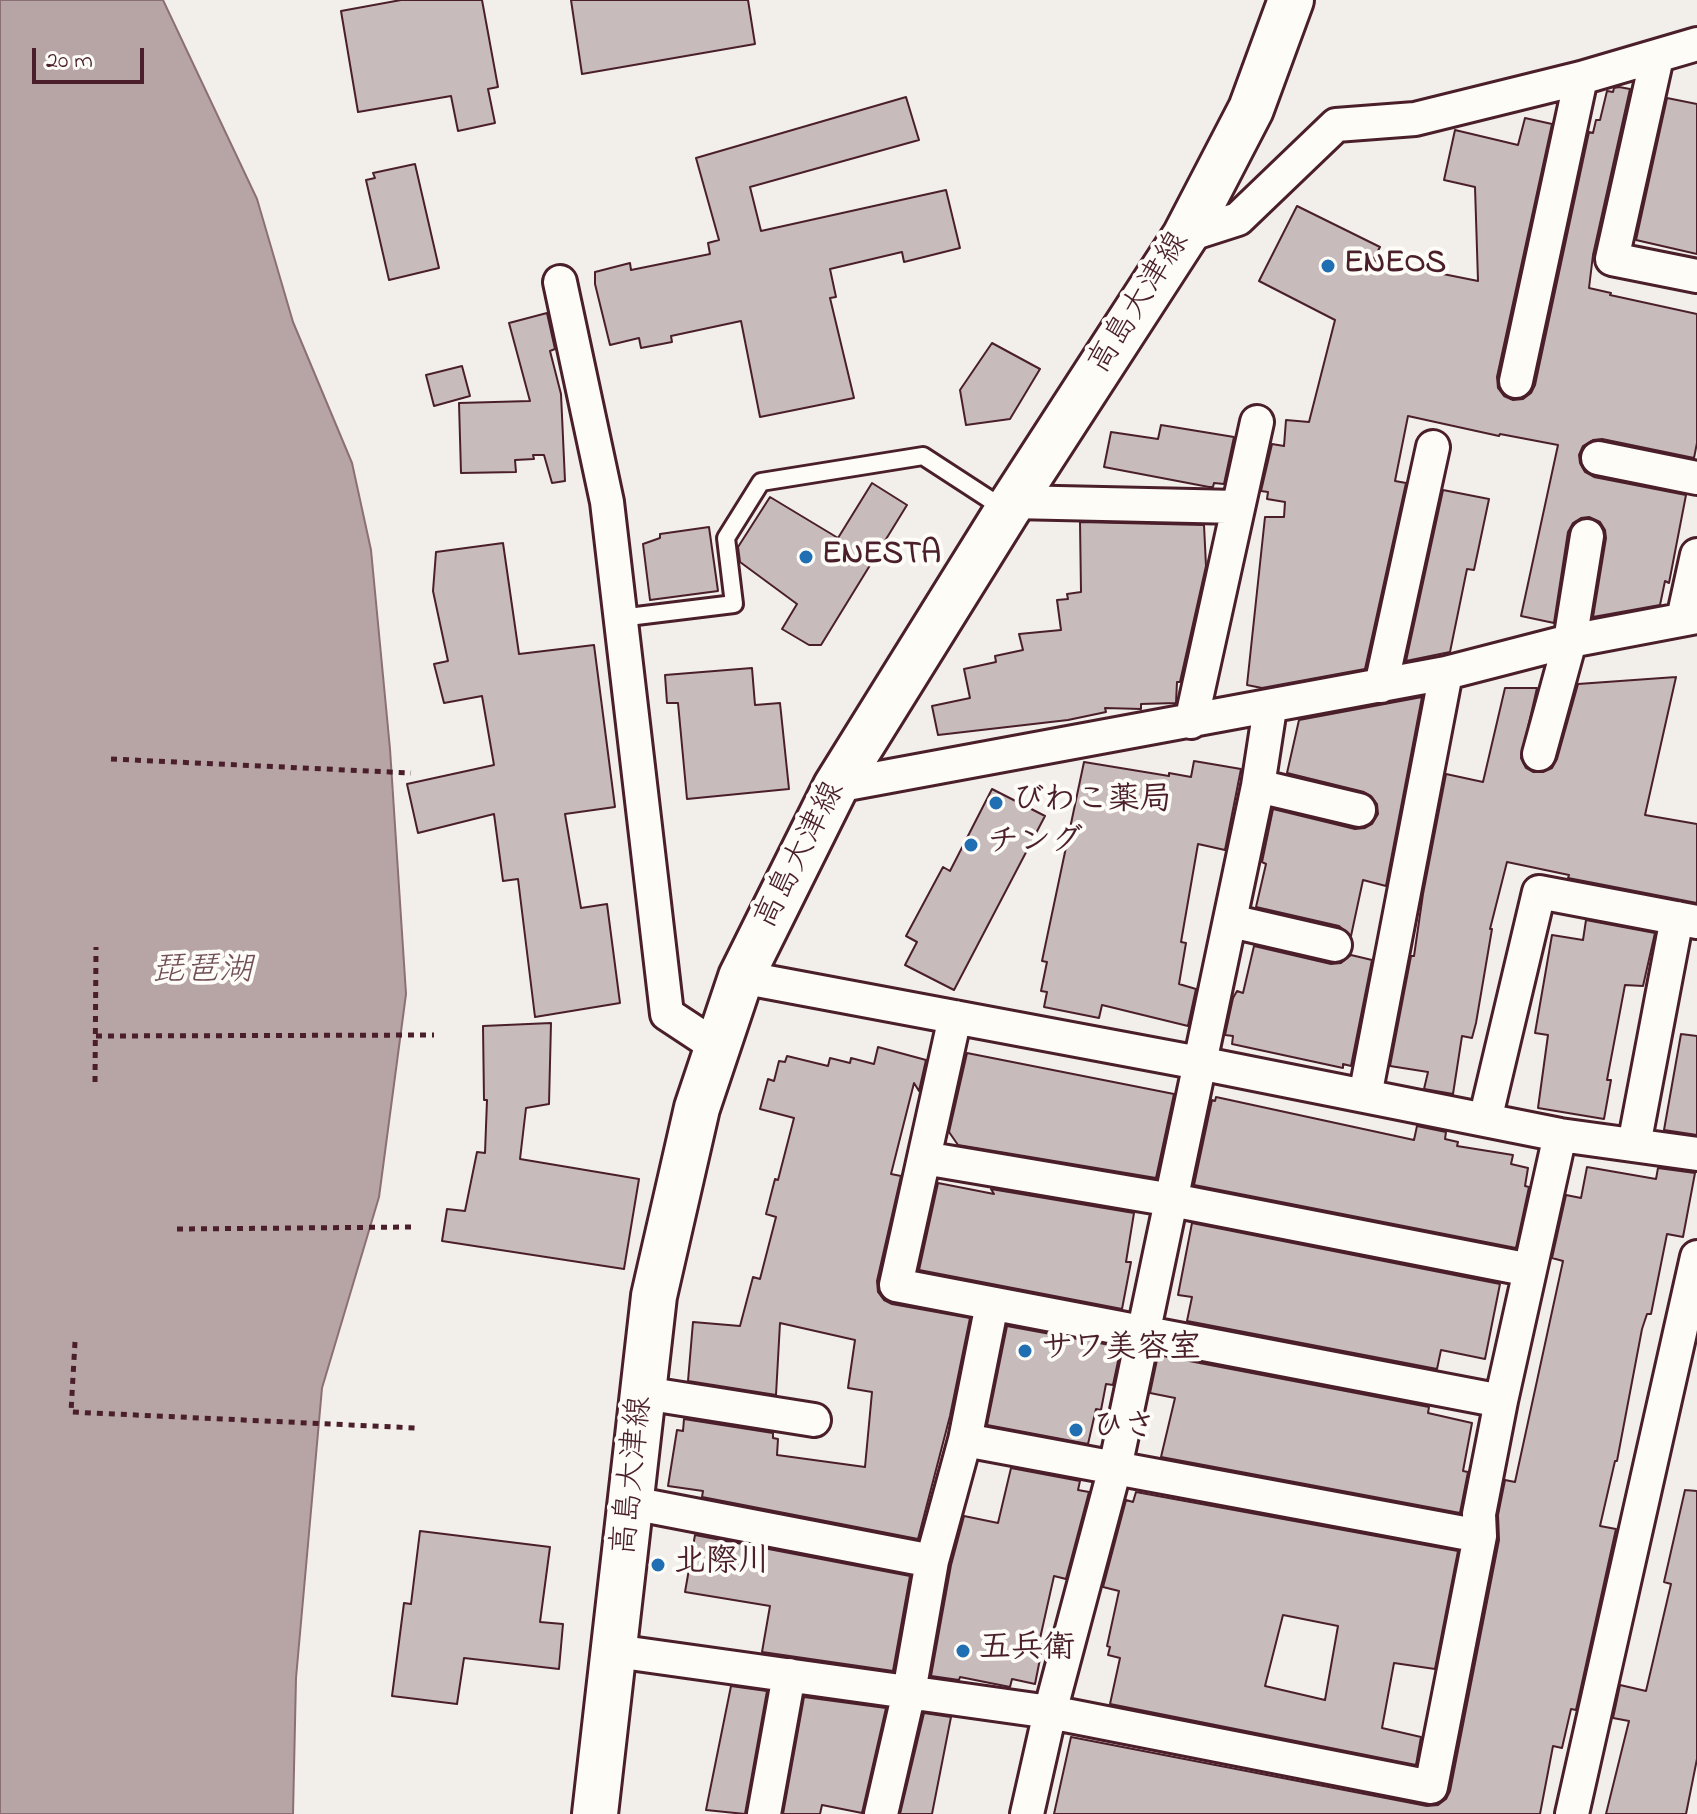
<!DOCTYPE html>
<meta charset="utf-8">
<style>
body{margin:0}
#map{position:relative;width:1697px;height:1814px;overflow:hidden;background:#f2efeb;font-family:"Indie Flower",sans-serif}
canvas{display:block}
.scale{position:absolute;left:32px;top:48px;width:112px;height:36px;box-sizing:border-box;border:4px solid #4a1f2b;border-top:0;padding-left:10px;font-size:24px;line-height:28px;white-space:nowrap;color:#4a1f2b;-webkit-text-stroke:6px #fdfcf7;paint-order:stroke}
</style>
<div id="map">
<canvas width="1697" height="1814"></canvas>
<div class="scale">20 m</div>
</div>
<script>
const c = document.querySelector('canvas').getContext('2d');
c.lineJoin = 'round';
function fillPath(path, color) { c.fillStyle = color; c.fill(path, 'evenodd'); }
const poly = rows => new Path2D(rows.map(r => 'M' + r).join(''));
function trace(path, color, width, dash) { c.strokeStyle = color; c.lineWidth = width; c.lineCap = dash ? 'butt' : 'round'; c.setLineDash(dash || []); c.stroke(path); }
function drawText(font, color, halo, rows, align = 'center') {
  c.font = font + ' "Indie Flower","Klee One",sans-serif'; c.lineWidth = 8; c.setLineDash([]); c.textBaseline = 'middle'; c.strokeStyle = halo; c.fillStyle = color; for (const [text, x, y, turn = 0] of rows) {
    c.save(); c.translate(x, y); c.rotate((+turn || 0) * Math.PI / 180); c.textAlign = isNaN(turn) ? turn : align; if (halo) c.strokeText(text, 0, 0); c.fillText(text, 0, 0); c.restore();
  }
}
const water = poly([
 [0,0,163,0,257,199,293,322,352,463,371,550,390,749,406,994,379,1197,322,1388,296,1678,293,1814,0,1814,0,0]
]);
const building = poly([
 [401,0,482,0,498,87,488,89,495,123,458,131,451,96,358,112,341,11,401,0],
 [571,0,748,0,755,44,582,74,571,0],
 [1619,87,1630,89,1593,255,1589,288,1611,293,1610,295,1697,314,1697,443,1694,458,1602,439,1593,440,1583,446,1579,455,1580,463,1585,472,1594,477,1686,495,1669,583,1665,581,1660,605,1593,617,1606,538,1605,530,1600,522,1589,517,1581,518,1573,523,1568,532,1554,623,1521,616,1558,445,1500,434,1499,436,1408,416,1395,481,1406,483,1365,669,1262,688,1247,685,1265,517,1284,517,1285,502,1267,499,1268,492,1261,491,1272,444,1284,446,1286,420,1309,422,1335,320,1259,281,1297,206,1380,247,1373,260,1478,281,1475,187,1444,180,1455,130,1518,145,1525,118,1552,124,1497,377,1498,388,1504,396,1513,400,1523,399,1531,393,1535,385,1589,132,1593,133,1596,120,1600,120,1607,91,1613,92,1614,88,1619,87],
 [906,97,919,140,750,187,761,231,946,190,960,248,904,262,902,252,830,269,836,297,830,298,854,398,760,417,741,321,671,336,672,342,641,348,639,338,610,345,595,284,595,272,630,263,631,270,710,254,708,243,719,240,696,158,906,97],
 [1667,98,1697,104,1697,254,1636,240,1667,98],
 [415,164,439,268,389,280,366,180,375,178,373,173,415,164],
 [547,313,555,349,550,351,561,394,565,481,552,483,544,455,533,455,534,459,515,460,516,472,461,473,459,403,530,401,509,323,547,313],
 [992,343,1040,369,1010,419,966,425,960,390,992,343],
 [462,366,470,396,434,406,426,375,462,366],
 [1161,425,1234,437,1224,484,1214,483,1213,487,1209,487,1104,467,1111,432,1158,439,1161,425],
 [872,483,907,505,821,645,809,645,782,629,797,604,740,562,738,547,770,497,838,538,872,483],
 [1443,490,1489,499,1474,570,1467,569,1450,652,1406,661,1443,490],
 [1080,522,1204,525,1206,566,1180,682,1177,682,1176,703,1141,704,1141,709,1105,708,1106,712,1068,720,938,735,932,706,970,698,964,669,996,662,995,656,1023,650,1019,634,1061,630,1057,600,1068,599,1067,594,1081,592,1080,522],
 [709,527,718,591,650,600,643,544,660,538,660,534,709,527],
 [503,543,519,654,594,645,615,807,565,814,581,908,607,904,620,1003,535,1017,518,879,503,881,494,814,418,833,407,784,494,765,482,696,444,703,434,664,448,661,433,591,436,552,503,543],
 [752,668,755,705,780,703,789,789,687,799,678,703,667,703,665,675,752,668],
 [1676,677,1645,815,1697,824,1697,903,1568,878,1569,875,1507,862,1490,929,1492,929,1476,1023,1472,1038,1462,1036,1453,1094,1424,1089,1428,1072,1390,1066,1411,956,1414,956,1423,894,1446,774,1483,782,1505,688,1537,688,1521,758,1526,768,1533,772,1543,772,1552,768,1557,759,1578,684,1676,677],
 [1422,697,1386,886,1363,880,1351,936,1339,926,1256,907,1266,864,1262,862,1273,809,1355,829,1365,828,1372,824,1378,814,1377,804,1371,796,1364,792,1287,773,1299,720,1422,697],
 [1194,761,1241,769,1225,850,1198,844,1181,942,1186,943,1179,984,1196,989,1188,1026,1102,1005,1099,1018,1044,1007,1047,992,1041,991,1047,962,1042,961,1084,762,1169,776,1169,773,1191,777,1194,761],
 [992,789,1045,816,954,990,905,965,917,942,906,936,943,867,950,871,992,789],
 [1586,920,1655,933,1643,986,1625,985,1607,1080,1611,1080,1604,1119,1538,1108,1548,1035,1535,1033,1552,935,1583,940,1586,920],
 [1254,946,1331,964,1341,963,1351,955,1372,960,1351,1066,1343,1064,1343,1068,1232,1044,1233,1036,1225,1035,1233,998,1237,991,1243,993,1254,946],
 [551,1023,549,1104,526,1108,520,1159,639,1179,624,1269,442,1241,447,1209,465,1211,477,1152,485,1153,487,1100,484,1100,483,1026,551,1023],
 [1681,1034,1697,1036,1697,1135,1664,1130,1681,1034],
 [878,1047,926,1060,919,1091,914,1083,891,1174,901,1176,877,1281,878,1292,884,1300,892,1304,970,1318,950,1416,918,1539,702,1497,703,1491,668,1486,677,1430,683,1431,684,1419,773,1433,773,1438,778,1439,777,1455,865,1467,872,1392,848,1388,855,1340,780,1323,776,1395,688,1381,693,1322,740,1326,753,1277,760,1279,776,1217,766,1214,775,1179,778,1180,794,1118,760,1109,768,1079,774,1081,779,1061,785,1062,787,1056,828,1066,830,1058,850,1063,851,1058,874,1064,878,1047],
 [967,1053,1174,1094,1156,1178,958,1145,949,1132,967,1053],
 [1216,1097,1414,1140,1417,1126,1446,1132,1445,1139,1458,1142,1457,1146,1513,1155,1511,1164,1528,1168,1525,1186,1529,1187,1516,1248,1194,1185,1212,1100,1215,1101,1216,1097],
 [1587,1167,1656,1179,1658,1168,1695,1173,1683,1237,1667,1234,1651,1314,1647,1314,1642,1329,1617,1461,1615,1461,1600,1526,1616,1529,1576,1710,1571,1709,1562,1748,1553,1746,1540,1814,1054,1814,1071,1737,1427,1806,1438,1805,1446,1799,1450,1791,1499,1540,1498,1515,1505,1480,1515,1482,1563,1261,1552,1258,1566,1195,1581,1198,1587,1167],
 [938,1183,994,1194,991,1189,1134,1213,1126,1262,1131,1262,1122,1309,919,1270,938,1183],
 [1192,1223,1500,1284,1485,1359,1441,1350,1437,1369,1187,1321,1192,1297,1178,1295,1192,1223],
 [1007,1326,1121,1347,1113,1385,1106,1384,1101,1410,1096,1409,1088,1444,987,1425,1007,1326],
 [1158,1355,1429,1407,1428,1413,1472,1423,1463,1471,1468,1472,1460,1513,1161,1457,1175,1398,1150,1393,1158,1355],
 [1011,1468,1080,1481,1078,1490,1089,1492,1066,1579,1054,1576,1039,1643,1043,1644,1035,1684,1012,1679,1010,1687,960,1677,959,1680,931,1676,951,1565,964,1516,998,1523,1011,1468],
 [1685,1490,1697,1491,1697,1759,1686,1814,1606,1814,1629,1721,1613,1718,1620,1685,1646,1691,1671,1584,1664,1582,1685,1490],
 [1136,1492,1458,1551,1435,1669,1394,1663,1382,1728,1421,1737,1416,1765,1110,1704,1120,1658,1108,1655,1110,1647,1107,1646,1119,1591,1103,1587,1126,1500,1133,1502,1136,1492],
 [1283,1615,1338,1626,1325,1700,1265,1686,1283,1615],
 [420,1531,550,1547,540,1622,563,1624,559,1669,464,1658,457,1704,392,1696,404,1603,411,1604,420,1531],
 [695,1535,910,1576,893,1671,762,1652,770,1606,685,1592,695,1535],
 [731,1686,767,1691,745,1814,706,1810,731,1686],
 [804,1697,886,1708,862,1813,822,1805,820,1814,783,1814,804,1697],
 [924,1713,951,1717,932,1814,900,1814,924,1713]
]);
const path = poly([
 [111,759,411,773],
 [96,1036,434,1035],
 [95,1082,96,947],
 [177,1229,411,1227],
 [75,1342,71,1412,416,1428]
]);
const service = poly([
 [620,618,734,604,726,538,761,482,923,456,1006,510]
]);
const minor = poly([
 [1657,57,1612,259,1697,276],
 [1185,236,1238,219,1336,125,1415,119,1581,78,1697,44],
 [560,282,607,502,667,1014,717,1047],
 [1516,381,1581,78],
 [1598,458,1697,478],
 [1013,502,1238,507],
 [1683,619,1697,555],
 [1381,686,1433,447],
 [1191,722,1257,422],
 [1539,754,1570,641,1587,536],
 [836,786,1446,673,1570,641,1697,617],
 [1258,786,1359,810],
 [1231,921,1335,945],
 [741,977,1199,1063,1560,1135,1697,1154],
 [955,1017,896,1285,1501,1401],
 [1365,1096,1446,673],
 [1485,1120,1539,892,1697,922],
 [1634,1145,1677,918],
 [924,1158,1172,1200,1530,1270],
 [644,1393,814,1420],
 [965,1440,1480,1536],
 [632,1503,932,1561],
 [615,1651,1050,1712,1431,1787,1480,1536,1479,1514,1501,1401,1560,1135],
 [764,1814,789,1675],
 [881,1814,909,1692,932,1561,965,1440,992,1304],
 [1027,1814,1050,1712,1115,1468,1258,786,1270,708],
 [1572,1814,1697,1257]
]);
const secondary = poly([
 [595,1814,654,1296,697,1108,741,977,836,786,1007,511,1185,236,1251,109,1291,0]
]);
const markers = [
 [1328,266,8,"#1f6fb2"],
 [806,557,8,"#1f6fb2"],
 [996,803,8,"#1f6fb2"],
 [971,845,8,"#1f6fb2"],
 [1025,1351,8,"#1f6fb2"],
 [1076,1430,8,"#1f6fb2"],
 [658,1565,8,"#1f6fb2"],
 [963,1651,8,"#1f6fb2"]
];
const poiNames = [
 ["ENEOS",1344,266],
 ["ENESTA",822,557],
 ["びわこ薬局",1012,803],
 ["チング",987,845],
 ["サワ美容室",1041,1351],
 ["ひさ",1092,1430],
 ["北際川",674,1565],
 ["五兵衛",979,1651]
];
const streetNames = [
 ["高島大津線",1141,304,-58],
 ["高島大津線",802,856,-63],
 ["高島大津線",635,1476,-84]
];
const waterNames = [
 ["琵琶湖",202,973]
];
fillPath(water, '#b7a5a6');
trace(water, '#8b6f75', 2);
fillPath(building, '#c8bbbb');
trace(building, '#4a1f2b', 2);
trace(service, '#4a1f2b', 22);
trace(minor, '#4a1f2b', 38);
trace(secondary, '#4a1f2b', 50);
trace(path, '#4a1f2b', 5, [6, 6]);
trace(service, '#fdfcf7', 16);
trace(minor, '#fdfcf7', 32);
trace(secondary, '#fdfcf7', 44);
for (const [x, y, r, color] of markers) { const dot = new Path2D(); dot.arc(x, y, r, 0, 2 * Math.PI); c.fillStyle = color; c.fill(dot); trace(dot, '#fdfcf7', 3); }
drawText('bold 32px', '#4a1f2b', '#fdfcf7', poiNames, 'left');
drawText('32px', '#4a1f2b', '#fdfcf7', streetNames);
drawText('italic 34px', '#704e56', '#fdfcf7', waterNames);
</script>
